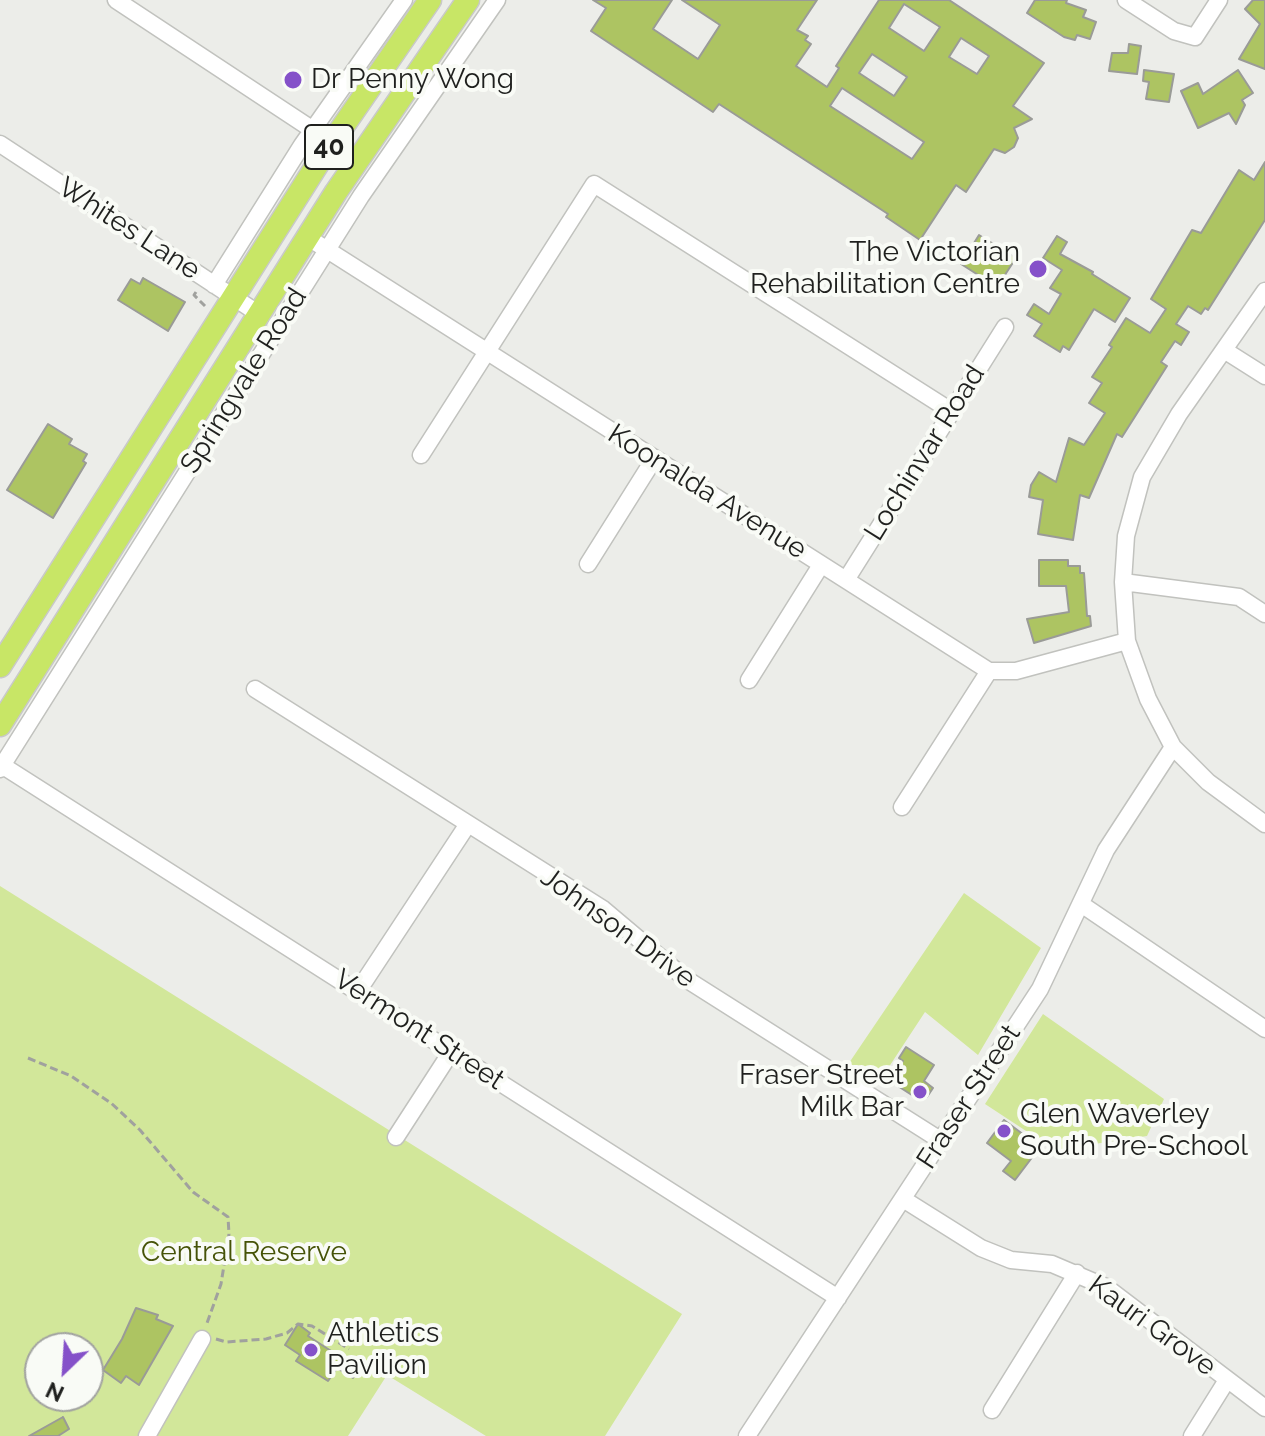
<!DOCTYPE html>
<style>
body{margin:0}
#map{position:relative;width:1265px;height:1436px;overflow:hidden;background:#ecede9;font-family:Raleway,sans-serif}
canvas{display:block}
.north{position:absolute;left:24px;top:1332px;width:80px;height:80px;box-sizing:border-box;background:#f9fbf6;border:2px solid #a2a3a0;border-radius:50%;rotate:205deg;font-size:22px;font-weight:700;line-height:32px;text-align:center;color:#1f201e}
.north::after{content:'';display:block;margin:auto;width:28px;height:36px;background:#8551c9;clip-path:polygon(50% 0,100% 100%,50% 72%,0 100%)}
</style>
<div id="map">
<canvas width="1265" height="1436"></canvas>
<div class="north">N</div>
</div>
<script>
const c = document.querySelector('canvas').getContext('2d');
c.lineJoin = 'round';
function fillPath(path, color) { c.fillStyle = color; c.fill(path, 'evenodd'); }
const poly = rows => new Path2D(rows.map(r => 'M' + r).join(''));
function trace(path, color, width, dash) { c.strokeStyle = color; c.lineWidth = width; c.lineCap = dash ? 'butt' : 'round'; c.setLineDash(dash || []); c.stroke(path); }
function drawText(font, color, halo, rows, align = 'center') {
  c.font = font + ' Raleway,sans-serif'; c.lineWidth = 8; c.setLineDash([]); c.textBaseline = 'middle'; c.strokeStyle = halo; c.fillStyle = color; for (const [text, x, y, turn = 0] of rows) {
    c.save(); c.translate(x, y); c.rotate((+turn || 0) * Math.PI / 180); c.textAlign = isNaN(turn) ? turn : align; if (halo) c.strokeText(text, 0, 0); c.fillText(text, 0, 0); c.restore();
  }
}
const green = poly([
 [0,886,682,1314,605,1436,486,1436,387,1375,348,1436,0,1436],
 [40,1348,88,1348,88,1396,40,1396],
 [964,893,1041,948,978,1055,925,1012,879,1082,849,1063],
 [1043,1014,1164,1099,1147,1136,1055,1150,985,1104]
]);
const building = poly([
 [593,0,672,0,653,29,698,59,720,25,682,0,817,0,797,30,808,36,805,40,811,44,796,66,827,87,839,68,836,66,879,0,949,0,1044,63,1013,106,1032,119,1014,128,1018,138,1014,147,1005,153,994,149,966,192,956,185,920,240,886,217,888,214,719,104,713,112,591,31,606,8,593,0],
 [904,4,940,27,924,51,889,28,904,4],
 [961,38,989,56,977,74,949,57,961,38],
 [872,54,907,77,894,96,859,73,872,54],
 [842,88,924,142,912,159,830,106,842,88],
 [1035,0,1067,0,1066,3,1086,10,1083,17,1096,22,1090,39,1077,35,1075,40,1064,37,1027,13,1035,0],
 [1253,0,1265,0,1265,69,1239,59,1260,24,1245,9,1253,0],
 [1129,44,1141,46,1137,74,1109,71,1112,53,1128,53,1129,44],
 [1144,70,1174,74,1169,102,1146,99,1149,82,1143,81,1144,70],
 [1238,70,1253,93,1242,100,1245,105,1236,124,1229,113,1198,128,1181,91,1198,83,1203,94,1238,70],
 [1265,162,1265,220,1208,310,1205,308,1201,314,1188,306,1176,324,1189,332,1181,345,1175,341,1161,362,1167,366,1122,437,1117,434,1089,498,1080,495,1073,540,1038,534,1043,500,1029,497,1031,485,1039,472,1056,482,1069,438,1084,445,1105,413,1089,403,1102,383,1092,377,1112,347,1109,345,1126,318,1150,333,1166,309,1151,299,1192,230,1201,233,1239,170,1254,180,1265,162],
 [979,235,1016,258,997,287,961,264,979,235],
 [1057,236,1067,242,1060,254,1093,272,1092,274,1130,298,1115,322,1094,309,1069,350,1063,346,1060,352,1034,336,1042,324,1027,315,1034,304,1049,314,1061,294,1050,288,1062,270,1043,258,1057,236],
 [143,278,185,302,168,331,118,300,131,279,140,284,143,278],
 [48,424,72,439,69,444,87,454,83,461,86,463,53,518,7,490,48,424],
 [1039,560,1068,560,1068,566,1080,566,1080,573,1084,573,1087,616,1090,616,1091,626,1034,643,1027,619,1069,612,1066,586,1039,586,1039,560],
 [906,1047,934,1065,924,1081,933,1088,927,1097,918,1099,890,1081,903,1061,899,1058,906,1047],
 [1004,1120,1040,1147,1015,1180,1003,1171,1011,1161,987,1143,1004,1120],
 [136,1308,158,1315,156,1319,173,1326,139,1385,126,1376,121,1383,103,1370,122,1339,136,1308],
 [298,1324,310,1333,308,1336,359,1369,353,1378,337,1368,328,1381,296,1361,300,1355,285,1345,298,1324],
 [63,1417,69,1429,58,1436,29,1436,63,1417]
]);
const path = poly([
 [196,292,194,295,205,306],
 [28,1058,71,1076,111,1103,140,1130,193,1192,228,1217,229,1234,221,1284,206,1326],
 [216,1339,226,1342,266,1339,287,1333,298,1324,312,1326,349,1349]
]);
const minor = poly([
 [116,0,313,130],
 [1126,0,1174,31,1195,37,1219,0],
 [0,144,259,314],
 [307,237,989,671,1016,671,1127,641],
 [214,285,302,145,404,0],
 [1265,291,1179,414,1142,477,1126,536,1123,582,1127,641,1148,699,1173,747,1208,782,1265,824],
 [1224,350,1265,376],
 [421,455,594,184,951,411],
 [588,564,654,459],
 [846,580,1005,327],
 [1123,582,1239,597,1265,614],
 [749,680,821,565],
 [255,689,603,909,686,979,940,1140],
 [0,764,838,1298],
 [0,769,361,196,497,0],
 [902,807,989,671],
 [1081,904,1265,1029],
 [358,991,468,824],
 [396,1137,451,1052],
 [903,1199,981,1248,1011,1260,1052,1264,1106,1287,1265,1408],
 [992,1410,1077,1273],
 [147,1436,202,1339],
 [747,1436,1040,989,1106,850,1173,747],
 [1192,1436,1227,1380]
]);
const highway = poly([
 [0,666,324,154,430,0],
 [0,725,336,192,468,0]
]);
const markers = [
 [293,80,10,"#8551c9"],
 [1038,269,10,"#8551c9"],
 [920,1092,8,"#8551c9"],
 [1004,1131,8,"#8551c9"],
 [311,1350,8,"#8551c9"]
];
const shields = [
 [329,147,48]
];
const shieldNames = [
 ["40",329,147]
];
const poiNames = [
 ["Dr Penny Wong",311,80],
 ["The Victorian",1020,253,"right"],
 ["Rehabilitation Centre",1020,285,"right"],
 ["Fraser Street",904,1076,"right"],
 ["Milk Bar",904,1108,"right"],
 ["Glen Waverley",1020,1115],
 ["South Pre-School",1020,1147],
 ["Athletics",327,1334],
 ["Pavilion",327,1366]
];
const streetNames = [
 ["Whites Lane",129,229,33],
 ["Springvale Road",244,381,-58],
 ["Lochinvar Road",925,453,-58],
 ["Koonalda Avenue",707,492,32],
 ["Johnson Drive",618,928,36],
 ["Vermont Street",419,1030,33],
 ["Fraser Street",969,1097,-57],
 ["Kauri Grove",1152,1326,36]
];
const parkNames = [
 ["Central Reserve",244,1253]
];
fillPath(green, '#d2e79a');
fillPath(building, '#adc462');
trace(building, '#9a9b97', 2);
trace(minor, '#c1c2be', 19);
trace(highway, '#c9c9c9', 25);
trace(path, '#a0a19e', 3, [8, 4]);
trace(minor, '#fff', 16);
trace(highway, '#c8e666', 22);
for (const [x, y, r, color] of markers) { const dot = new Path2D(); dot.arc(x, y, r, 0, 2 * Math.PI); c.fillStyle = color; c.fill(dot); trace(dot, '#f9fbf6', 3); }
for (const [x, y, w] of shields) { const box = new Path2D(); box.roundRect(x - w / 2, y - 22, w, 44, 6); c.fillStyle = '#f9fbf6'; c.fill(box); trace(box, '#1f201e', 2); }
drawText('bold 26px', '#1f201e', null, shieldNames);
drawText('28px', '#1f201e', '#f9fbf6', poiNames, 'left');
drawText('28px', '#1f201e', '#f9fbf6', streetNames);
drawText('28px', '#465308', '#f9fbf6', parkNames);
</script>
